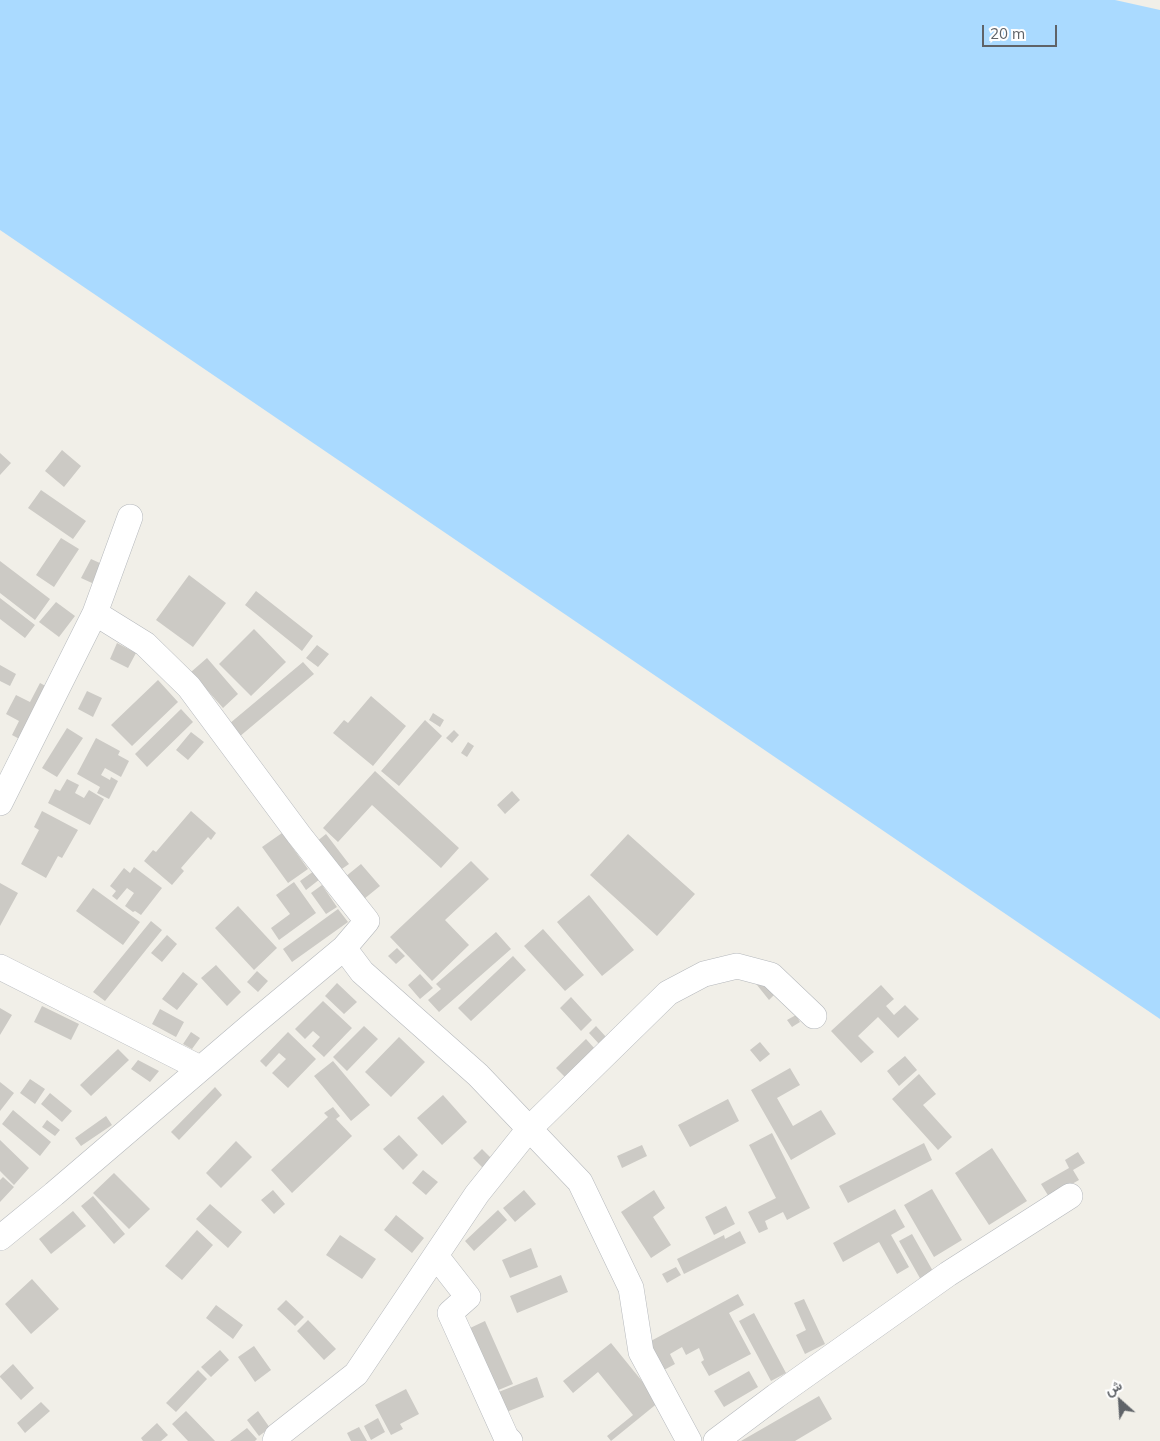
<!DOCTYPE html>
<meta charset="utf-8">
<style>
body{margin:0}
#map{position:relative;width:1160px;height:1441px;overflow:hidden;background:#f1efe8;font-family:Mulish,Vazirmatn,sans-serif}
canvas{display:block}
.north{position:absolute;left:1095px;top:1376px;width:50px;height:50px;-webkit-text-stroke:4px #fff;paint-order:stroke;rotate:334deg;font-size:14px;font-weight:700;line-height:20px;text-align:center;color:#5f6368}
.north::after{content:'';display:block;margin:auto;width:18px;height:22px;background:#5f6368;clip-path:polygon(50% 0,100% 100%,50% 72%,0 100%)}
.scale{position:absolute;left:982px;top:25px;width:75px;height:22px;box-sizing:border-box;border:2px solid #5f6368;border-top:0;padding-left:6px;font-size:15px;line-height:18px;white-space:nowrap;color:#5f6368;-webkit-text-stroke:4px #fff;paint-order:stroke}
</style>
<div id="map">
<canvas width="1160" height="1441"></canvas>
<div class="north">ش</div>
<div class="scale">20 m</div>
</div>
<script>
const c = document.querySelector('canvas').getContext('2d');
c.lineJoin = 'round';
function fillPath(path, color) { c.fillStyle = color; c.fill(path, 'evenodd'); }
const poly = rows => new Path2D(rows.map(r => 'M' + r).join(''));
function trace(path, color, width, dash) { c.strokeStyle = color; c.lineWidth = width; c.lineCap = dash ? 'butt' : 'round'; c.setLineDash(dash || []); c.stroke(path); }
const water = poly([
 [0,0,1115,0,1160,10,1160,1019,0,230]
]);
const building = poly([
 [62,450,81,466,64,487,45,471],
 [0,453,11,463,0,475],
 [41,490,86,521,73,539,28,508],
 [61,538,79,549,54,587,36,575],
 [91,559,102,564,92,583,81,578],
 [0,561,50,599,35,620,0,593],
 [189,575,226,603,193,647,156,620],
 [256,591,313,636,302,651,245,605],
 [0,598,35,625,25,638,0,619],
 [56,602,75,616,59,637,39,622],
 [254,629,286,662,251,696,219,664],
 [117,643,136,653,128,668,110,659],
 [317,645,329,654,318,667,306,658],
 [207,658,238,694,223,708,191,672],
 [303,662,314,674,239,737,229,724],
 [0,665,16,674,10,686,0,681],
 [158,680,178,702,132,746,111,725],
 [40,683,53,690,25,742,12,735,19,721,6,714,16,695,30,702],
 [87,691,102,698,93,717,78,709],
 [371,696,406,726,373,766,333,733,344,720,348,723],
 [181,709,193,722,147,767,135,754],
 [433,713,444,720,440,727,429,720],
 [425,720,442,736,399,786,381,771],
 [67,728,83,738,57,777,42,768],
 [454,730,459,735,452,743,446,738],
 [191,732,204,742,188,760,176,750],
 [96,738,120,751,118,755,129,761,121,777,105,768,101,775,110,780,111,777,118,781,109,799,97,793,100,787,77,774],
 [468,742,474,746,467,757,461,753],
 [375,771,459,848,441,868,372,805,338,842,323,828],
 [67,779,79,785,75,793,84,798,89,790,104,799,90,825,48,803,55,789,60,791],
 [512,791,520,800,505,814,497,805],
 [42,811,78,830,62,858,58,856,46,878,21,864,39,830,34,827],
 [191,811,216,833,211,840,208,837,181,868,184,871,172,885,144,861,153,850,156,852],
 [282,833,308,869,288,883,262,847],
 [326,834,349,864,339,871,316,842],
 [628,834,695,894,657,936,590,875],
 [471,861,489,879,445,920,469,945,432,981,390,937],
 [361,864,380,886,364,899,345,877],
 [134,867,162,888,141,915,135,911,133,912,125,906,134,893,127,888,117,900,112,896,116,891,110,886,124,868,130,873],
 [314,871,320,879,306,890,300,881],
 [294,882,316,913,279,940,271,928,290,914,276,895],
 [0,883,18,893,0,926],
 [322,885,337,907,326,914,311,893],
 [93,888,140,922,123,945,76,911],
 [589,895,634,950,602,976,557,922],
 [238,906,277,948,254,970,215,928],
 [338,909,348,922,292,962,283,949],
 [151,921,162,930,105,1001,93,992],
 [543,929,584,975,565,991,524,946],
 [496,932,511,949,439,1012,428,1000,441,989,436,984],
 [167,935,177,944,162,962,151,953],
 [397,948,405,956,396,964,388,956],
 [513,956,526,970,471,1021,458,1008],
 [216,965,241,992,227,1006,201,978],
 [257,971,268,981,258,992,247,982],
 [183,972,198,984,177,1010,162,999],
 [420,974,433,988,420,999,408,985],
 [761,975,775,994,769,1000,753,980],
 [337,983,357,1002,344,1014,325,996],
 [881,985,894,999,886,1006,894,1015,905,1005,919,1019,898,1038,878,1017,858,1036,874,1052,861,1063,831,1031],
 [571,997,592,1020,581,1031,560,1008],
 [323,1001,352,1028,324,1057,312,1046,320,1037,313,1031,305,1039,295,1029],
 [42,1006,79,1024,71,1040,34,1022],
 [0,1008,12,1015,0,1035],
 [160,1009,184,1022,176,1037,152,1024],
 [796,1015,800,1022,792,1027,787,1020],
 [364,1026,378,1039,347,1071,333,1057],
 [596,1026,607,1038,600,1045,589,1033],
 [191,1032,200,1038,192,1049,183,1044],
 [288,1032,316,1059,288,1088,272,1073,286,1059,279,1053,266,1067,260,1061],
 [399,1037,425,1062,391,1097,365,1072],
 [586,1039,595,1049,565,1077,556,1068],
 [760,1042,770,1054,760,1062,750,1050],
 [118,1049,129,1060,91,1096,80,1085],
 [905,1056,917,1070,899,1086,887,1071],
 [138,1060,159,1071,150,1082,131,1069],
 [333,1061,370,1105,351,1121,314,1076],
 [790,1068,800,1085,777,1098,793,1126,821,1110,836,1134,791,1160,751,1090],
 [919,1074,936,1094,923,1105,952,1137,938,1150,892,1099],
 [30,1079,45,1089,35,1104,20,1093],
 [0,1082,14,1093,0,1111],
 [215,1087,222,1095,179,1140,171,1132],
 [50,1093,72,1111,62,1122,41,1104],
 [443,1095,467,1122,442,1145,417,1118],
 [728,1099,739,1121,690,1147,678,1125],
 [333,1107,340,1116,336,1119,352,1136,292,1193,271,1170,328,1117,324,1113],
 [13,1110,51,1142,40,1156,2,1124],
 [106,1116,112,1125,81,1146,75,1138],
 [47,1120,60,1130,55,1136,42,1127],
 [772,1133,810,1208,787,1220,783,1212,765,1221,768,1229,759,1233,748,1212,776,1198,749,1145],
 [399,1135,418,1155,403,1170,383,1149],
 [0,1140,29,1168,14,1185,0,1171],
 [236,1141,252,1157,221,1188,206,1173],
 [924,1143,932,1160,848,1203,839,1186],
 [642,1145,647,1156,622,1168,617,1156],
 [992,1148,1027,1201,989,1225,955,1173],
 [482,1149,494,1161,485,1170,473,1158],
 [1078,1152,1085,1163,1073,1170,1079,1180,1049,1197,1041,1184,1069,1168,1065,1160],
 [423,1170,438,1182,426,1195,412,1183],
 [114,1173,150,1209,129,1229,93,1193],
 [3,1177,14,1187,0,1202,0,1180],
 [932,1189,962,1240,934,1257,904,1205],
 [273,1190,285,1204,274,1214,261,1200],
 [524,1190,536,1204,515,1222,503,1208],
 [654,1190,665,1208,653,1217,671,1245,651,1258,621,1212],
 [93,1196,125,1234,114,1244,81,1206],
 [210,1204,242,1232,228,1248,196,1219],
 [726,1206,735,1224,714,1235,705,1217],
 [895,1209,905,1227,891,1235,909,1267,897,1274,879,1242,843,1262,833,1243],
 [498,1210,507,1220,474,1251,465,1241],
 [73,1211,86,1226,51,1254,39,1239],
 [396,1215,424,1238,412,1253,384,1230],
 [197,1230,213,1245,182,1280,165,1266],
 [740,1231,746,1243,684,1274,677,1259,724,1235,725,1239],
 [912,1234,934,1273,921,1280,899,1241],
 [340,1235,376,1259,362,1279,326,1255],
 [531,1248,538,1267,510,1278,502,1260],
 [676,1267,681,1275,667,1283,662,1274],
 [561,1275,568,1292,517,1313,510,1296],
 [32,1279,59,1309,31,1334,5,1304],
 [738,1294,744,1305,729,1313,751,1354,709,1376,701,1362,704,1360,699,1348,686,1355,682,1347,670,1354,675,1364,664,1370,649,1342],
 [804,1299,825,1344,805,1354,796,1335,806,1330,794,1303],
 [286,1300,304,1317,295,1326,277,1309],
 [216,1305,243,1325,233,1339,206,1318],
 [754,1313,786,1373,771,1381,739,1321],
 [308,1320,336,1349,324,1360,297,1331],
 [485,1321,513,1384,496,1391,468,1329],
 [611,1343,659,1402,611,1441,607,1436,633,1415,598,1372,573,1393,563,1381],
 [254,1346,271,1370,255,1382,238,1357],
 [220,1350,229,1360,211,1377,201,1367],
 [13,1364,34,1388,21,1400,0,1377,0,1376],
 [198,1370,207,1379,176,1412,166,1403],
 [749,1371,758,1387,724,1407,714,1391],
 [537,1377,544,1397,504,1413,496,1393],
 [406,1389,419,1414,400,1424,403,1429,391,1435,375,1405],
 [819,1396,832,1419,795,1441,741,1441],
 [41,1402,50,1411,25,1433,17,1423],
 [186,1411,215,1441,188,1441,172,1424],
 [258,1411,270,1428,259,1436,247,1420],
 [378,1418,385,1432,371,1440,364,1426],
 [157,1423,168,1435,161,1441,143,1441,141,1438],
 [359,1427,367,1441,351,1441,347,1433],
 [247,1428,257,1439,255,1441,230,1441]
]);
const street = poly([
 [0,803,95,613,130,517],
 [344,948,362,972,478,1075,580,1182,631,1288,641,1352,689,1441],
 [0,967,200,1068],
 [0,1238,54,1194,254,1023,344,948,367,921,299,835,189,687,145,644,95,613],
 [436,1256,468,1297,450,1313,506,1437,510,1441],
 [275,1441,277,1436,356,1374,477,1194,529,1129,668,993,704,974,737,966,771,975,814,1016],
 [716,1441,776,1396,948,1274,1070,1196]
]);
fillPath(water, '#aadaff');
fillPath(building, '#cccac5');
trace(street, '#b5b8bc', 26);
trace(street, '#fff', 25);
</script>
